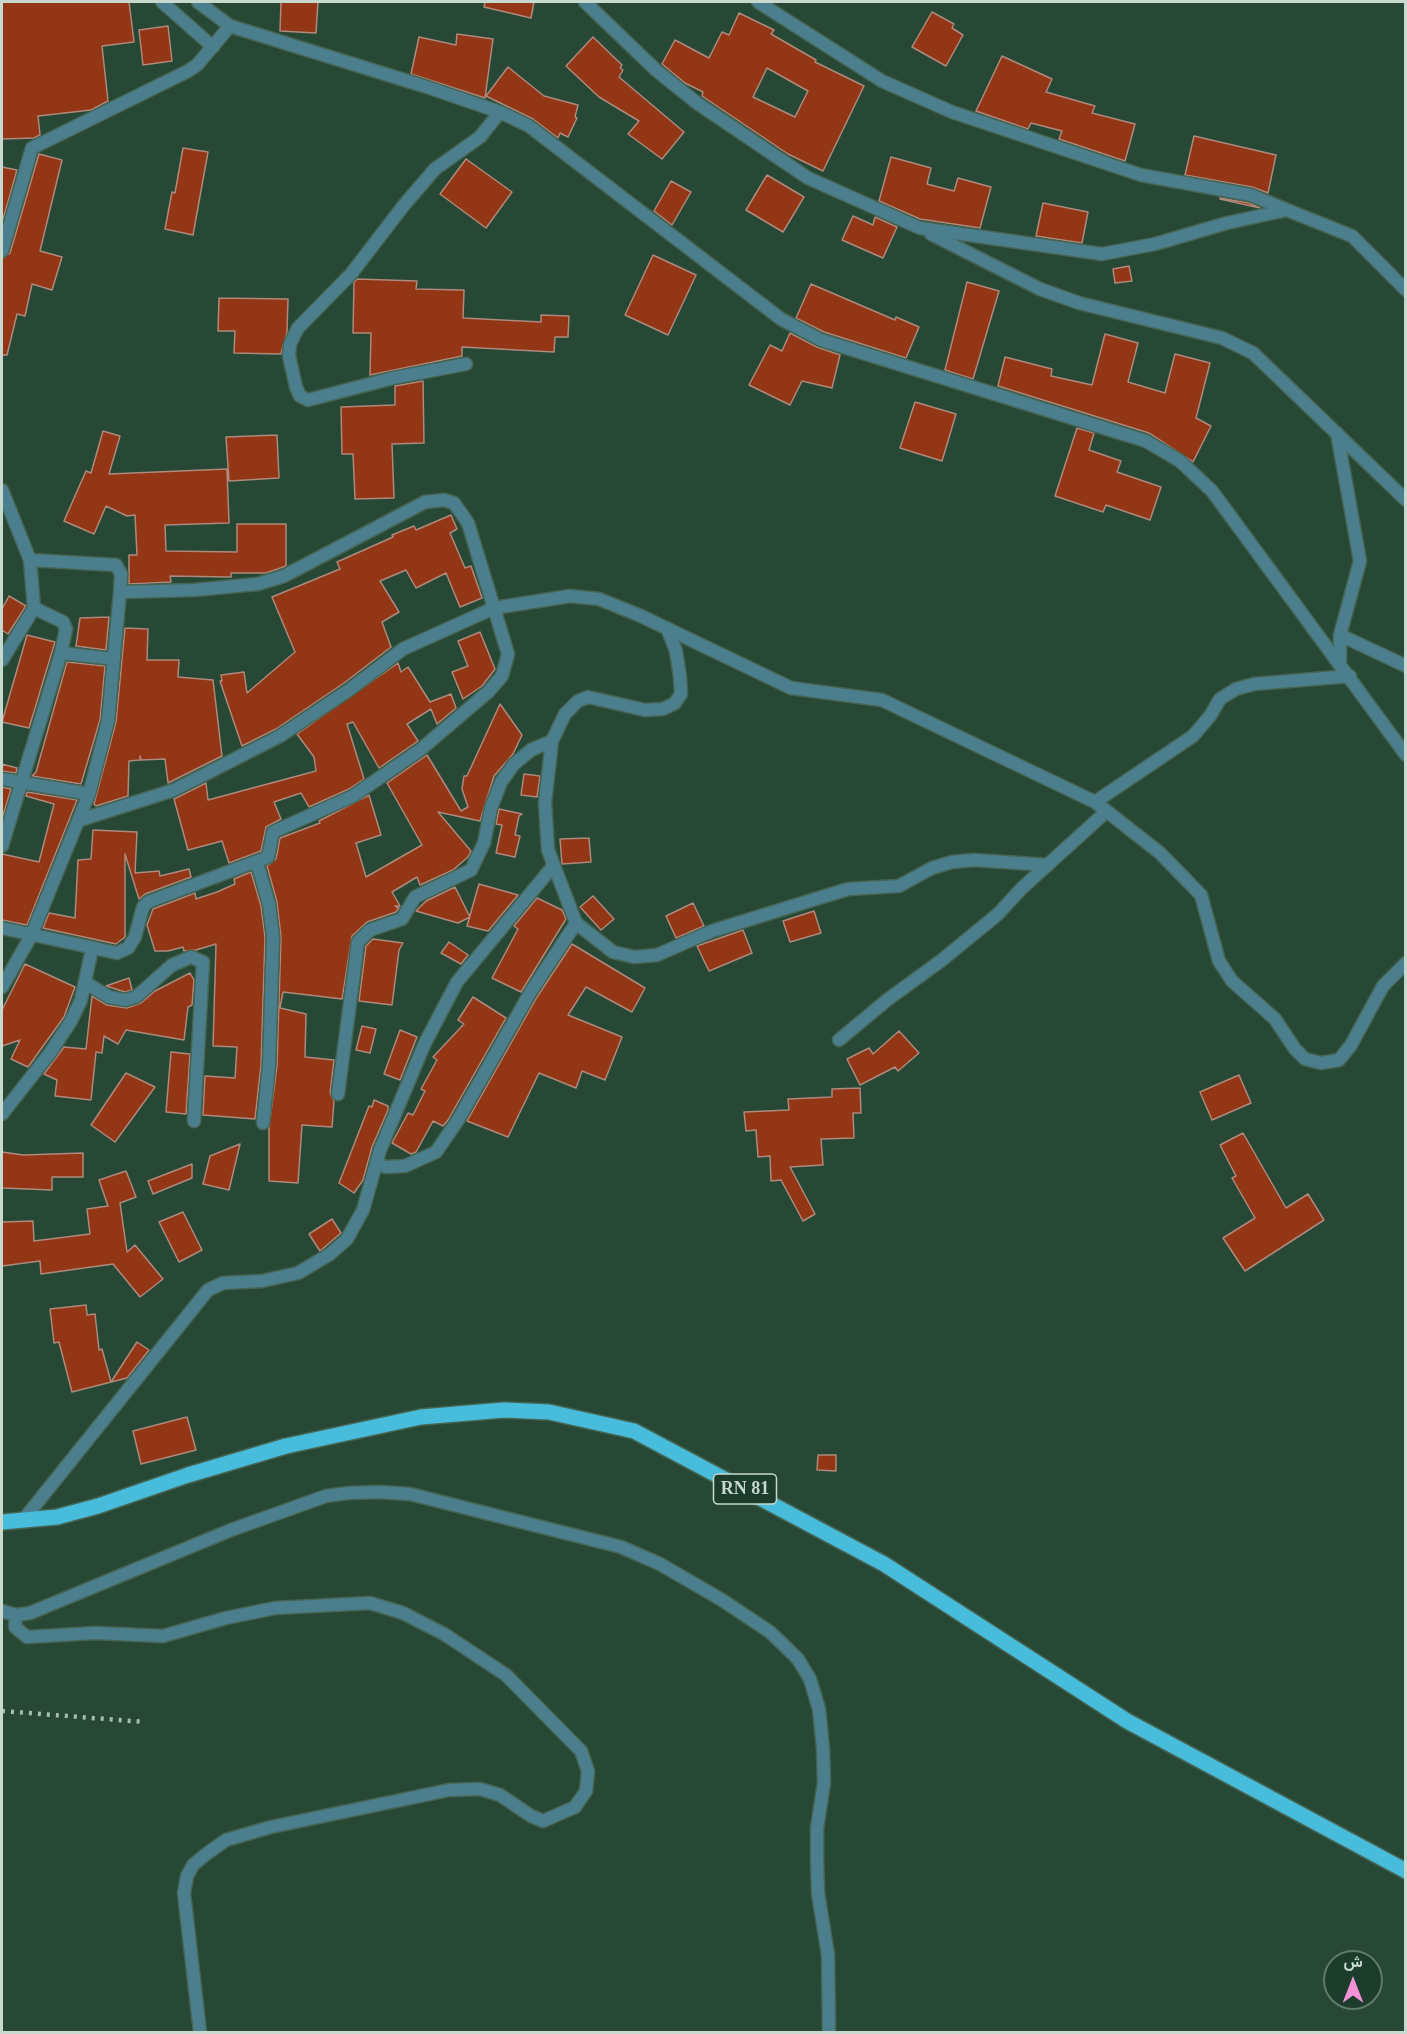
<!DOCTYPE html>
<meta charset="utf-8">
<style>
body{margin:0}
#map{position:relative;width:1407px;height:2034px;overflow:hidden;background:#264835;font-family:Georgia,Vazirmatn,serif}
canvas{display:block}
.frame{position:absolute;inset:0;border:3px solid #c7d9ce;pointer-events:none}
.north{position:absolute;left:1323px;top:1950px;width:60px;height:60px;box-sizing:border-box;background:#1c3d2b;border:2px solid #607b6c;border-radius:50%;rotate:0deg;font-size:16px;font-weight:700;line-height:24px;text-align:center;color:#c7d9ce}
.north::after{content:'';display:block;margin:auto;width:21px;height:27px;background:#f391d6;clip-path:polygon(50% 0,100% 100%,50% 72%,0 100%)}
</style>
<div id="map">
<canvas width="1407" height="2034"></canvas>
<div class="frame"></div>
<div class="north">ش</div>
</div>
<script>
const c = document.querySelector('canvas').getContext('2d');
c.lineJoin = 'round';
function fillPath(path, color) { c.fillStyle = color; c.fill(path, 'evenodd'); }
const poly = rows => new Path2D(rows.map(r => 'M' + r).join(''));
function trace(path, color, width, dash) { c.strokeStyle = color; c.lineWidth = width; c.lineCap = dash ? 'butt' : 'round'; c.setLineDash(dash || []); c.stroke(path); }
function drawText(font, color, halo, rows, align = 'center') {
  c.font = font + ' Georgia,serif'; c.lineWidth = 4.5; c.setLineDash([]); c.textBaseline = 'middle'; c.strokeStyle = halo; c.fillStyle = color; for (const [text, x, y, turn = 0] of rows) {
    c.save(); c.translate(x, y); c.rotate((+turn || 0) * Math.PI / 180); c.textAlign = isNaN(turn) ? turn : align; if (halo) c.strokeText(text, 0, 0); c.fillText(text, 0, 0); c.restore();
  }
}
const building = poly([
 [2,2,129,2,134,42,102,46,108,101,91,110,38,116,40,135,34,138,2,139,2,2],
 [281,2,318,2,316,33,280,31,281,2],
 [485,2,534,2,531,18,484,7,485,2],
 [932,12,954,24,952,28,963,35,946,66,912,47,932,12],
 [739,13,774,30,771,34,816,60,815,62,864,86,823,171,788,154,702,96,703,92,685,83,662,64,675,40,709,58,722,32,729,35,739,13],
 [767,68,808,91,795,117,753,97,767,68],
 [168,26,172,61,143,65,139,30,168,26],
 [457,34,493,39,485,98,411,74,419,37,456,45,457,34],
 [593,37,622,65,620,68,623,70,619,77,684,132,662,159,628,134,639,121,599,97,566,66,593,37],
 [1002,56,1052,79,1046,92,1095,106,1092,113,1135,124,1125,161,1059,139,1062,131,1031,123,1028,129,976,111,1002,56],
 [508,67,544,96,578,105,575,117,577,118,568,137,560,133,558,138,533,119,486,96,508,67],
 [1194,136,1276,155,1268,193,1252,187,1185,175,1194,136],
 [183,148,208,152,193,235,165,229,172,192,175,193,183,148],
 [39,154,62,160,40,251,62,257,52,290,32,284,25,316,17,314,7,355,2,355,2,259,10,253,39,154],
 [891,157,931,168,927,184,954,191,958,178,991,187,980,228,920,219,879,201,891,157],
 [466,159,512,192,486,228,440,194,466,159],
 [2,167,17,170,2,223,2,167],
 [767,175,804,197,783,232,746,210,767,175],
 [671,181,691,192,672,225,654,211,671,181],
 [1220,198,1249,203,1260,208,1220,199,1220,198],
 [1043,203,1088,212,1082,243,1036,236,1043,203],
 [853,216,873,225,875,217,897,227,883,258,842,240,853,216],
 [653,255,696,275,668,335,625,315,653,255],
 [1129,266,1132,281,1115,283,1113,269,1129,266],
 [357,279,417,281,416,289,464,290,463,318,541,322,541,315,569,316,568,337,555,337,554,352,462,347,462,356,370,375,371,333,353,333,354,282,357,279],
 [967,282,999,291,973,379,945,370,967,282],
 [811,284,895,320,896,317,919,327,906,358,824,332,796,318,811,284],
 [219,298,288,299,287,332,281,354,234,353,235,331,218,331,219,298],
 [790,333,817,347,840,355,832,388,802,381,790,405,749,385,770,345,782,351,790,333],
 [1105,334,1138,343,1128,382,1165,393,1175,354,1210,363,1196,418,1211,426,1193,462,1149,433,998,386,1005,357,1052,369,1051,376,1092,385,1105,334],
 [423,381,424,443,392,444,394,498,355,499,353,454,342,454,341,407,395,405,395,386,423,381],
 [915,402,956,414,942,461,900,448,915,402],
 [1077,428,1094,433,1089,450,1121,461,1117,472,1161,487,1150,520,1106,505,1103,512,1055,496,1077,428],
 [103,431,120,436,109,474,227,469,229,523,165,525,166,551,237,552,237,524,286,524,286,566,266,573,231,573,231,577,170,576,171,582,129,584,129,555,137,555,135,515,127,516,106,506,94,534,64,521,86,471,91,473,103,431],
 [277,435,279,478,229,481,226,437,277,435],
 [451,515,457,529,450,533,465,568,471,566,482,598,460,607,446,573,416,588,406,570,380,581,399,612,382,622,391,647,344,683,276,729,242,746,220,681,222,681,221,675,244,672,247,693,295,652,272,597,340,569,337,562,393,537,392,535,414,526,416,530,451,515],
 [9,596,26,606,8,634,2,630,2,609,9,596],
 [109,617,106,650,76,646,80,618,109,617],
 [125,628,148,629,147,660,179,660,178,677,213,680,222,756,168,783,165,759,141,760,140,756,140,760,129,761,128,796,96,806,94,804,116,722,125,628],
 [480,632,495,669,482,686,463,699,452,672,468,666,458,641,480,632],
 [27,635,55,642,29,728,2,722,27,635],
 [67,662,105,666,100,720,81,784,32,776,36,772,67,662],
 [398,663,401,672,408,667,430,702,451,694,456,708,437,724,431,709,407,724,418,741,379,768,353,722,347,724,364,779,349,789,309,807,301,793,274,802,281,819,266,827,261,851,229,863,222,841,188,850,174,799,206,783,208,800,316,771,314,757,297,734,398,663],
 [500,704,522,735,513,754,494,776,480,821,438,812,471,851,468,857,453,870,420,885,417,877,392,892,400,906,395,906,399,908,396,912,367,922,352,936,342,999,283,992,280,1008,306,1014,305,1057,334,1060,330,1093,334,1101,332,1127,302,1125,298,1183,269,1181,269,1128,277,1066,281,937,277,902,267,866,276,859,280,838,320,823,319,821,369,795,381,835,356,843,366,877,422,845,387,783,427,755,461,811,468,807,462,789,464,776,467,776,500,704],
 [2,764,17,768,16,773,2,771,2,764],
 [524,774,540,776,537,797,521,795,524,774],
 [2,787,11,789,2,819,2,787],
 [27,792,77,800,27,925,2,920,2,854,39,862,54,804,26,796,27,792],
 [499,809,522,814,519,816,515,835,520,836,515,857,496,853,502,825,496,824,499,809],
 [93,830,137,832,135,873,159,871,160,876,189,869,191,877,145,894,139,899,125,854,125,937,116,944,43,928,49,913,75,918,78,860,91,859,93,830],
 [589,838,591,862,562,864,560,839,589,838],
 [251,872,261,906,265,937,261,1065,255,1119,203,1115,205,1076,235,1078,237,1047,213,1046,216,944,196,950,184,951,183,947,168,951,155,951,147,925,153,909,195,893,196,899,217,892,235,884,234,879,251,872],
 [479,884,518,895,488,931,467,926,479,884],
 [455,887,470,917,458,923,416,911,426,901,455,887],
 [593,896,614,919,601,930,580,907,593,896],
 [537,898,562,910,566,919,521,992,492,978,518,929,514,926,537,898],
 [693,903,704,926,676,938,666,916,693,903],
 [814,911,821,933,790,942,783,921,814,911],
 [743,930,752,953,709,971,697,946,743,930],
 [373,939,403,943,399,950,392,1005,359,1001,366,946,373,939],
 [449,942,468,955,461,964,441,953,449,942],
 [572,944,645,988,632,1012,586,987,568,1015,622,1037,605,1080,582,1071,576,1088,539,1073,508,1137,467,1121,537,997,572,944],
 [25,964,75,987,64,1017,28,1067,11,1059,20,1040,2,1046,2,1010,25,964],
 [190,973,194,980,192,1005,188,1007,184,1040,126,1030,118,1044,104,1036,102,1053,96,1052,91,1100,55,1096,57,1080,44,1074,64,1047,86,1049,92,996,107,1005,127,1008,141,1003,155,991,190,973],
 [129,978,132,990,125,992,106,986,129,978],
 [473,997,506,1018,448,1120,443,1126,433,1121,416,1152,411,1154,392,1143,408,1113,413,1115,425,1091,421,1089,437,1060,433,1057,464,1024,458,1020,473,997],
 [362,1026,376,1029,370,1053,356,1050,362,1026],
 [400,1030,417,1037,400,1080,384,1074,400,1030],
 [899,1031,919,1053,898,1071,895,1067,860,1085,847,1059,869,1048,873,1054,899,1031],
 [171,1052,190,1054,186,1114,166,1112,171,1052],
 [126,1073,155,1087,115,1142,91,1125,126,1073],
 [1239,1075,1251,1103,1212,1120,1200,1092,1239,1075],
 [860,1088,861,1113,853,1113,854,1138,821,1139,823,1165,790,1167,815,1214,803,1221,781,1180,771,1181,770,1156,758,1157,756,1130,746,1131,744,1112,789,1110,788,1099,832,1097,832,1089,860,1088],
 [374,1100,388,1106,388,1110,372,1147,363,1180,354,1193,339,1183,369,1106,372,1107,374,1100],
 [1243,1133,1286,1208,1308,1194,1324,1220,1245,1271,1223,1238,1255,1218,1232,1178,1236,1176,1220,1145,1243,1133],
 [240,1144,229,1190,203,1184,210,1156,240,1144],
 [2,1152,23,1155,83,1153,83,1177,52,1177,52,1190,2,1188,2,1152],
 [192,1164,192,1178,153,1194,148,1181,192,1164],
 [126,1171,136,1197,120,1203,127,1252,135,1245,163,1279,140,1297,113,1264,41,1274,40,1261,2,1266,2,1222,33,1221,34,1241,90,1234,87,1209,108,1206,99,1180,126,1171],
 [183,1212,202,1250,179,1262,159,1222,183,1212],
 [332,1219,341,1233,320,1251,309,1234,332,1219],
 [86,1305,87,1315,95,1314,99,1350,102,1349,111,1382,137,1342,149,1350,127,1378,72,1392,59,1342,54,1343,50,1309,86,1305],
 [187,1417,196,1450,141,1464,133,1431,187,1417],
 [818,1455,836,1455,836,1471,817,1470,818,1455]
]);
const street = poly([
 [162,2,213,47],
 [198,2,230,26,427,87,500,112,529,126,781,319,821,340,1146,441,1180,461,1212,491,1406,755],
 [585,2,657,71,697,103,808,178,920,228,1102,254,1155,244,1227,223,1287,210,1251,195,1141,175,952,112,882,81,758,2],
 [1287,210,1352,236,1406,290],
 [931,234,1040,289,1079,303,1222,338,1253,353,1406,500],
 [2,251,32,148,188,71,197,65,230,26],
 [466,364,393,378,308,400,300,396,296,387,289,356,290,344,298,328,351,274,404,205,435,169,480,137,500,112],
 [1337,433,1360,561,1340,635,1340,663],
 [2,490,30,560],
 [667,628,676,651,680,677,681,694,675,703,663,709,645,710,588,697,578,701,565,714,552,741,545,802,548,850,576,923,613,952,634,957,657,955,712,931,848,889,899,886,932,868,952,862,974,860,1048,865],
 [1340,635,1406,666],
 [61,653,114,659],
 [2,660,34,608,30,560,116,565,121,574,120,592,108,721,89,794,31,936,2,987],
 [2,779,89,794],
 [1095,802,1193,736,1210,716,1220,699,1236,689,1254,684,1350,676],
 [80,820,174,790,280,736,349,690,403,649,494,608,468,523,454,503,444,500,425,502,284,576,258,584,194,590,120,592],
 [2,846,61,653,66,629,63,622,34,608],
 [257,863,269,904,273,937,269,1066,263,1123],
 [2,928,117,953,128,948,135,937,143,907,148,902,268,857,273,832,353,796,420,750,488,692,502,676,508,654,494,608,570,596,599,599,641,616,791,688,882,700,1095,802,1160,853,1201,895,1219,961,1232,981,1275,1019,1295,1049,1305,1059,1321,1063,1339,1060,1351,1045,1383,986,1406,963],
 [86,983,109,997,125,1000,136,997,172,965,191,957,203,962,194,1121],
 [839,1040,887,1000,942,960,998,914,1022,888,1107,811],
 [338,1094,358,942,370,930,402,919,415,897,471,870,484,843,491,808,501,782,514,764,531,750,552,741],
 [2,1114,50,1053,71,1021,81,1000,92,949],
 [376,1163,386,1167,405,1166,436,1152,458,1120,530,993,576,923],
 [24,1519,208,1290,223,1283,262,1281,298,1273,330,1254,347,1239,363,1210,380,1150,424,1045,457,982,554,865],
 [2,1611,16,1615,30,1613,231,1530,326,1496,349,1493,379,1492,410,1494,621,1547,660,1564,722,1600,770,1632,798,1659,810,1679,819,1709,823,1748,824,1783,817,1828,817,1858,818,1893,828,1955,829,2032],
 [16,1615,15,1627,27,1637,95,1633,163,1636,226,1618,275,1608,370,1603,403,1613,444,1634,506,1675,581,1751,588,1771,586,1791,575,1807,543,1821,531,1816,500,1795,480,1789,449,1790,271,1827,226,1840,205,1855,193,1865,187,1876,184,1893,200,2032]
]);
const primary = poly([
 [2,1522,57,1517,98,1506,188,1475,286,1446,421,1417,504,1410,549,1412,634,1431,884,1564,1127,1721,1406,1871]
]);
const rail = poly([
 [2,1711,145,1722]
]);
const shields = [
 [745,1489,63]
];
const shieldNames = [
 ["RN 81",745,1489]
];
fillPath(building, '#923615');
trace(building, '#af897c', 1.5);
trace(street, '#466554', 15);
trace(primary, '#466554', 18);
trace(street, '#4c7f8e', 12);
trace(primary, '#47bcdb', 15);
trace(rail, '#a8bdb1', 4.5, [3, 6]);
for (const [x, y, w] of shields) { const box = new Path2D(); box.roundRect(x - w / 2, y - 15, w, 30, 4.5); c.fillStyle = '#1c3d2b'; c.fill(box); trace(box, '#c7d9ce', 1.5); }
drawText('bold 18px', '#c7d9ce', null, shieldNames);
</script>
